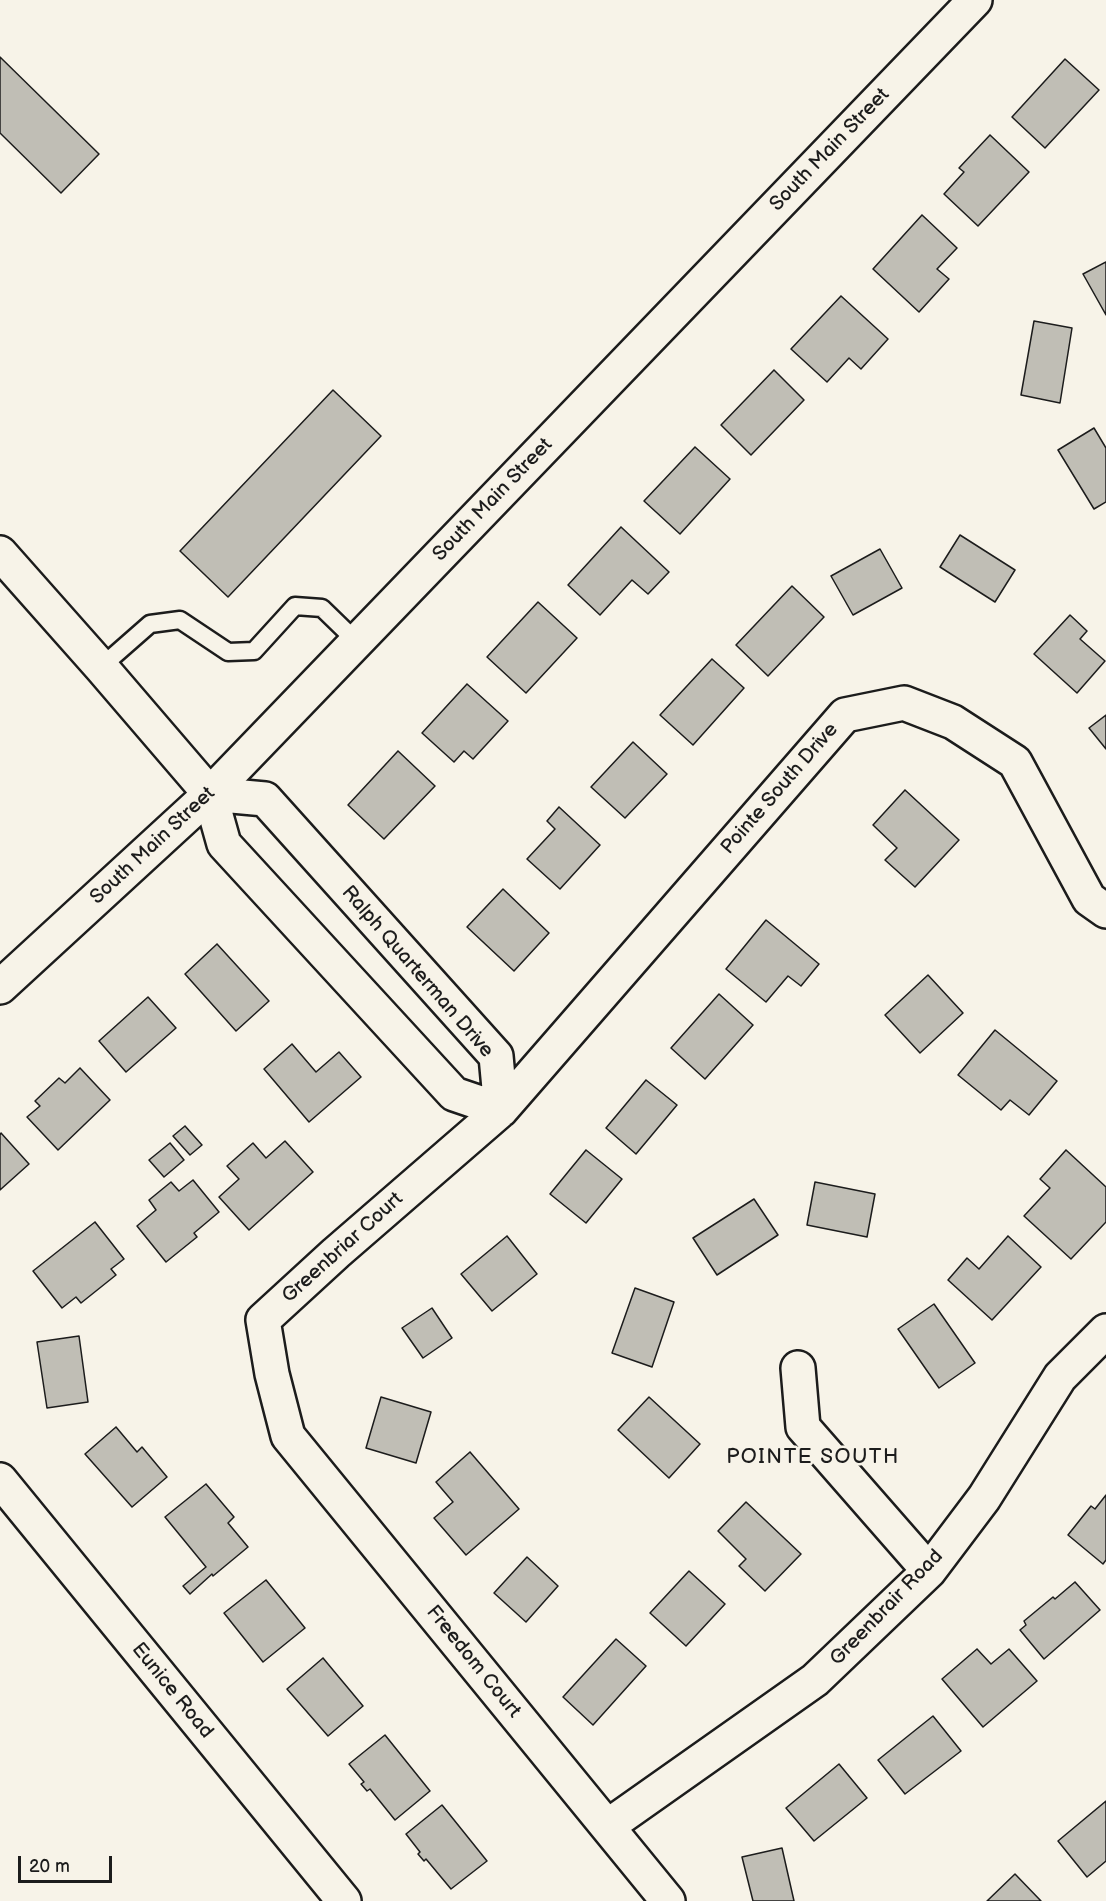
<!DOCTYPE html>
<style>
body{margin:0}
#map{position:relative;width:1106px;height:1901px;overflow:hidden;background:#f7f3e8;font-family:"Balsamiq Sans",sans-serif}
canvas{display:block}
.scale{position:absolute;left:18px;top:1856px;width:94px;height:27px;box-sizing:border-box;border:3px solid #1c1c1c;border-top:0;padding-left:8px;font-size:18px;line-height:21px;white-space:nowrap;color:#1c1c1c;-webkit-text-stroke:4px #f7f3e8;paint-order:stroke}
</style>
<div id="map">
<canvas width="1106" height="1901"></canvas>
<div class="scale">20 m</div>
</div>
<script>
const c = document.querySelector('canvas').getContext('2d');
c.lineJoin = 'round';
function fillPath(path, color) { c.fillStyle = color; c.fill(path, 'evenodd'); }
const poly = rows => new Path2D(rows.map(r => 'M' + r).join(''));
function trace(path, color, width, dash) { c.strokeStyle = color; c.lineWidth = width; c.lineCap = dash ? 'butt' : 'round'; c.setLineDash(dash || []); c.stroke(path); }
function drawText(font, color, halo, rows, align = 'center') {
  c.font = font + ' "Balsamiq Sans",sans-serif'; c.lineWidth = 5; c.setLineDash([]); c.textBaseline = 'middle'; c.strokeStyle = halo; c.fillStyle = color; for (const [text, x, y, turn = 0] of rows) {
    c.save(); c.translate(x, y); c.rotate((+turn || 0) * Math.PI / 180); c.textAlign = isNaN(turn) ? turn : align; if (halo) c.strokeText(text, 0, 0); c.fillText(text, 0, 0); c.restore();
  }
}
const building = poly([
 [0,57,99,154,61,193,0,133,0,57],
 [1065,59,1099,90,1045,148,1012,117,1065,59],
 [990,135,1029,172,978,226,944,194,964,172,959,168,990,135],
 [922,215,957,248,937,269,949,279,919,312,873,269,922,215],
 [1106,262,1106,315,1083,274,1106,262],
 [841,296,888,339,861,369,849,358,827,382,791,349,841,296],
 [1034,321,1072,328,1060,403,1021,395,1034,321],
 [774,370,804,400,751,455,721,425,774,370],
 [333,390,381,436,228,597,180,551,333,390],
 [1094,428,1106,448,1106,502,1094,509,1058,450,1094,428],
 [695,447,730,479,680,534,644,501,695,447],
 [621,527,669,572,648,594,632,580,600,615,568,585,621,527],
 [960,535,1015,570,995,602,940,567,960,535],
 [880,549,902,588,853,615,831,576,880,549],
 [792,586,824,617,768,676,736,645,792,586],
 [538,602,577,638,526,693,487,657,538,602],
 [1070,615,1087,631,1080,639,1105,661,1077,693,1034,654,1070,615],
 [712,659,744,688,693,745,660,715,712,659],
 [467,684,508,721,473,759,464,751,454,762,422,733,467,684],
 [1106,715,1106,749,1089,728,1106,715],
 [633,742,667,774,625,818,591,787,633,742],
 [398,751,435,786,384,839,348,805,398,751],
 [905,790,959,840,915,887,885,860,897,848,873,825,905,790],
 [559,807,600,845,560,889,527,859,555,829,547,821,559,807],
 [503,889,549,933,514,971,467,927,503,889],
 [766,920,819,964,801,986,788,976,766,1002,726,969,766,920],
 [217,944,269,1001,236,1031,185,974,217,944],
 [928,975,963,1013,920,1053,885,1015,928,975],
 [719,994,753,1025,705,1079,671,1048,719,994],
 [148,997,176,1028,126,1072,99,1041,148,997],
 [995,1030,1057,1081,1029,1115,1010,1100,1001,1110,958,1075,995,1030],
 [292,1044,316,1072,339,1052,361,1077,309,1122,264,1069,292,1044],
 [80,1068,110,1100,58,1150,27,1117,40,1106,35,1101,59,1078,65,1083,80,1068],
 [646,1080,677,1105,636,1154,606,1128,646,1080],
 [185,1126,202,1145,190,1155,173,1136,185,1126],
 [1,1133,29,1164,0,1190,0,1135,1,1133],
 [285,1141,313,1172,249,1230,219,1197,239,1179,227,1166,253,1143,266,1158,285,1141],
 [170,1143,184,1160,164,1177,149,1160,170,1143],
 [586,1150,622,1179,586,1223,550,1194,586,1150],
 [1066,1150,1106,1187,1106,1222,1071,1259,1024,1216,1050,1188,1040,1179,1066,1150],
 [193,1180,219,1212,194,1233,197,1237,166,1262,137,1226,156,1210,149,1200,171,1182,179,1191,193,1180],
 [815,1182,875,1194,867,1237,807,1225,815,1182],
 [754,1199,778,1235,717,1275,693,1238,754,1199],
 [95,1222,124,1259,111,1269,116,1275,81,1303,76,1297,62,1308,33,1271,95,1222],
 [507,1236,537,1274,492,1311,461,1274,507,1236],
 [1008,1236,1041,1267,992,1320,948,1280,967,1258,979,1269,1008,1236],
 [635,1288,674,1302,652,1367,612,1353,635,1288],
 [934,1304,975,1363,939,1388,898,1329,934,1304],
 [432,1308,452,1338,423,1358,402,1328,432,1308],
 [79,1336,88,1402,47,1408,37,1342,79,1336],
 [381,1397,431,1412,416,1463,366,1448,381,1397],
 [649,1397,700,1444,669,1478,618,1430,649,1397],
 [116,1427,137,1452,142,1447,167,1477,132,1507,85,1454,116,1427],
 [470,1452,519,1509,466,1555,434,1518,453,1502,436,1482,470,1452],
 [206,1484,234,1517,228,1523,248,1547,213,1576,212,1574,190,1594,183,1586,206,1567,165,1517,206,1484],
 [1106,1495,1106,1560,1103,1564,1068,1535,1091,1506,1095,1509,1106,1495],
 [746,1502,801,1554,765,1591,739,1566,746,1559,718,1531,746,1502],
 [527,1557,558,1586,526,1622,494,1593,527,1557],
 [689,1571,725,1604,686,1646,650,1613,689,1571],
 [266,1580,305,1628,263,1662,224,1613,266,1580],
 [1075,1582,1100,1610,1044,1659,1020,1630,1026,1625,1024,1621,1053,1597,1055,1599,1075,1582],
 [616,1639,646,1666,593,1725,563,1697,616,1639],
 [977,1649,991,1664,1009,1649,1037,1681,983,1727,942,1679,977,1649],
 [323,1658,363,1706,328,1736,287,1689,323,1658],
 [933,1716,961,1751,905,1794,878,1760,933,1716],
 [385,1735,430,1791,395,1820,370,1789,367,1791,361,1784,364,1782,349,1764,385,1735],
 [839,1764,867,1798,814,1841,786,1808,839,1764],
 [1106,1801,1106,1861,1087,1877,1058,1841,1106,1801],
 [442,1805,487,1861,451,1889,426,1859,424,1861,418,1854,420,1852,406,1834,442,1805],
 [782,1848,794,1901,753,1901,742,1857,782,1848],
 [1015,1874,1041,1901,987,1901,1015,1874]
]);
const service = poly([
 [101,667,150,624,180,620,228,652,254,651,295,606,322,608,357,642]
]);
const minor = poly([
 [0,553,101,667,210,794,224,844,454,1094,501,1110],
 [210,794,265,799,496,1056,501,1110],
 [798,1368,803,1427,929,1571],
 [0,1480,344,1901],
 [608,1826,815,1680,929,1571,984,1498,1060,1377,1106,1331],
 [668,1901,288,1436,272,1374,263,1320,336,1253,501,1110,845,715,904,703,953,722,1015,762,1089,899,1106,911]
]);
const tertiary = poly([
 [0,987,210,794,975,0]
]);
const streetNames = [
 ["South Main Street",830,150,-46],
 ["South Main Street",493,500,-46],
 ["Pointe South Drive",780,789,-49],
 ["South Main Street",153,846,-43],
 ["Ralph Quarterman Drive",417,972,49],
 ["Greenbriar Court",343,1248,-42],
 ["Greenbrair Road",887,1608,-46],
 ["Freedom Court",473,1662,51],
 ["Eunice Road",172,1691,51]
];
const neighbourhoodNames = [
 ["POINTE SOUTH",813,1458]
];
fillPath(building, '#c0beb5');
trace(building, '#1c1c1c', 1.5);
trace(service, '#1c1c1c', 21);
trace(minor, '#1c1c1c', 38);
trace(tertiary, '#1c1c1c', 38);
trace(service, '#f7f3e8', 16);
trace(minor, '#f7f3e8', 33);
trace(tertiary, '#f7f3e8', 33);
drawText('20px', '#1c1c1c', '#f7f3e8', streetNames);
c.letterSpacing = '1.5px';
drawText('21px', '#1c1c1c', '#f7f3e8', neighbourhoodNames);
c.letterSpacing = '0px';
</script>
